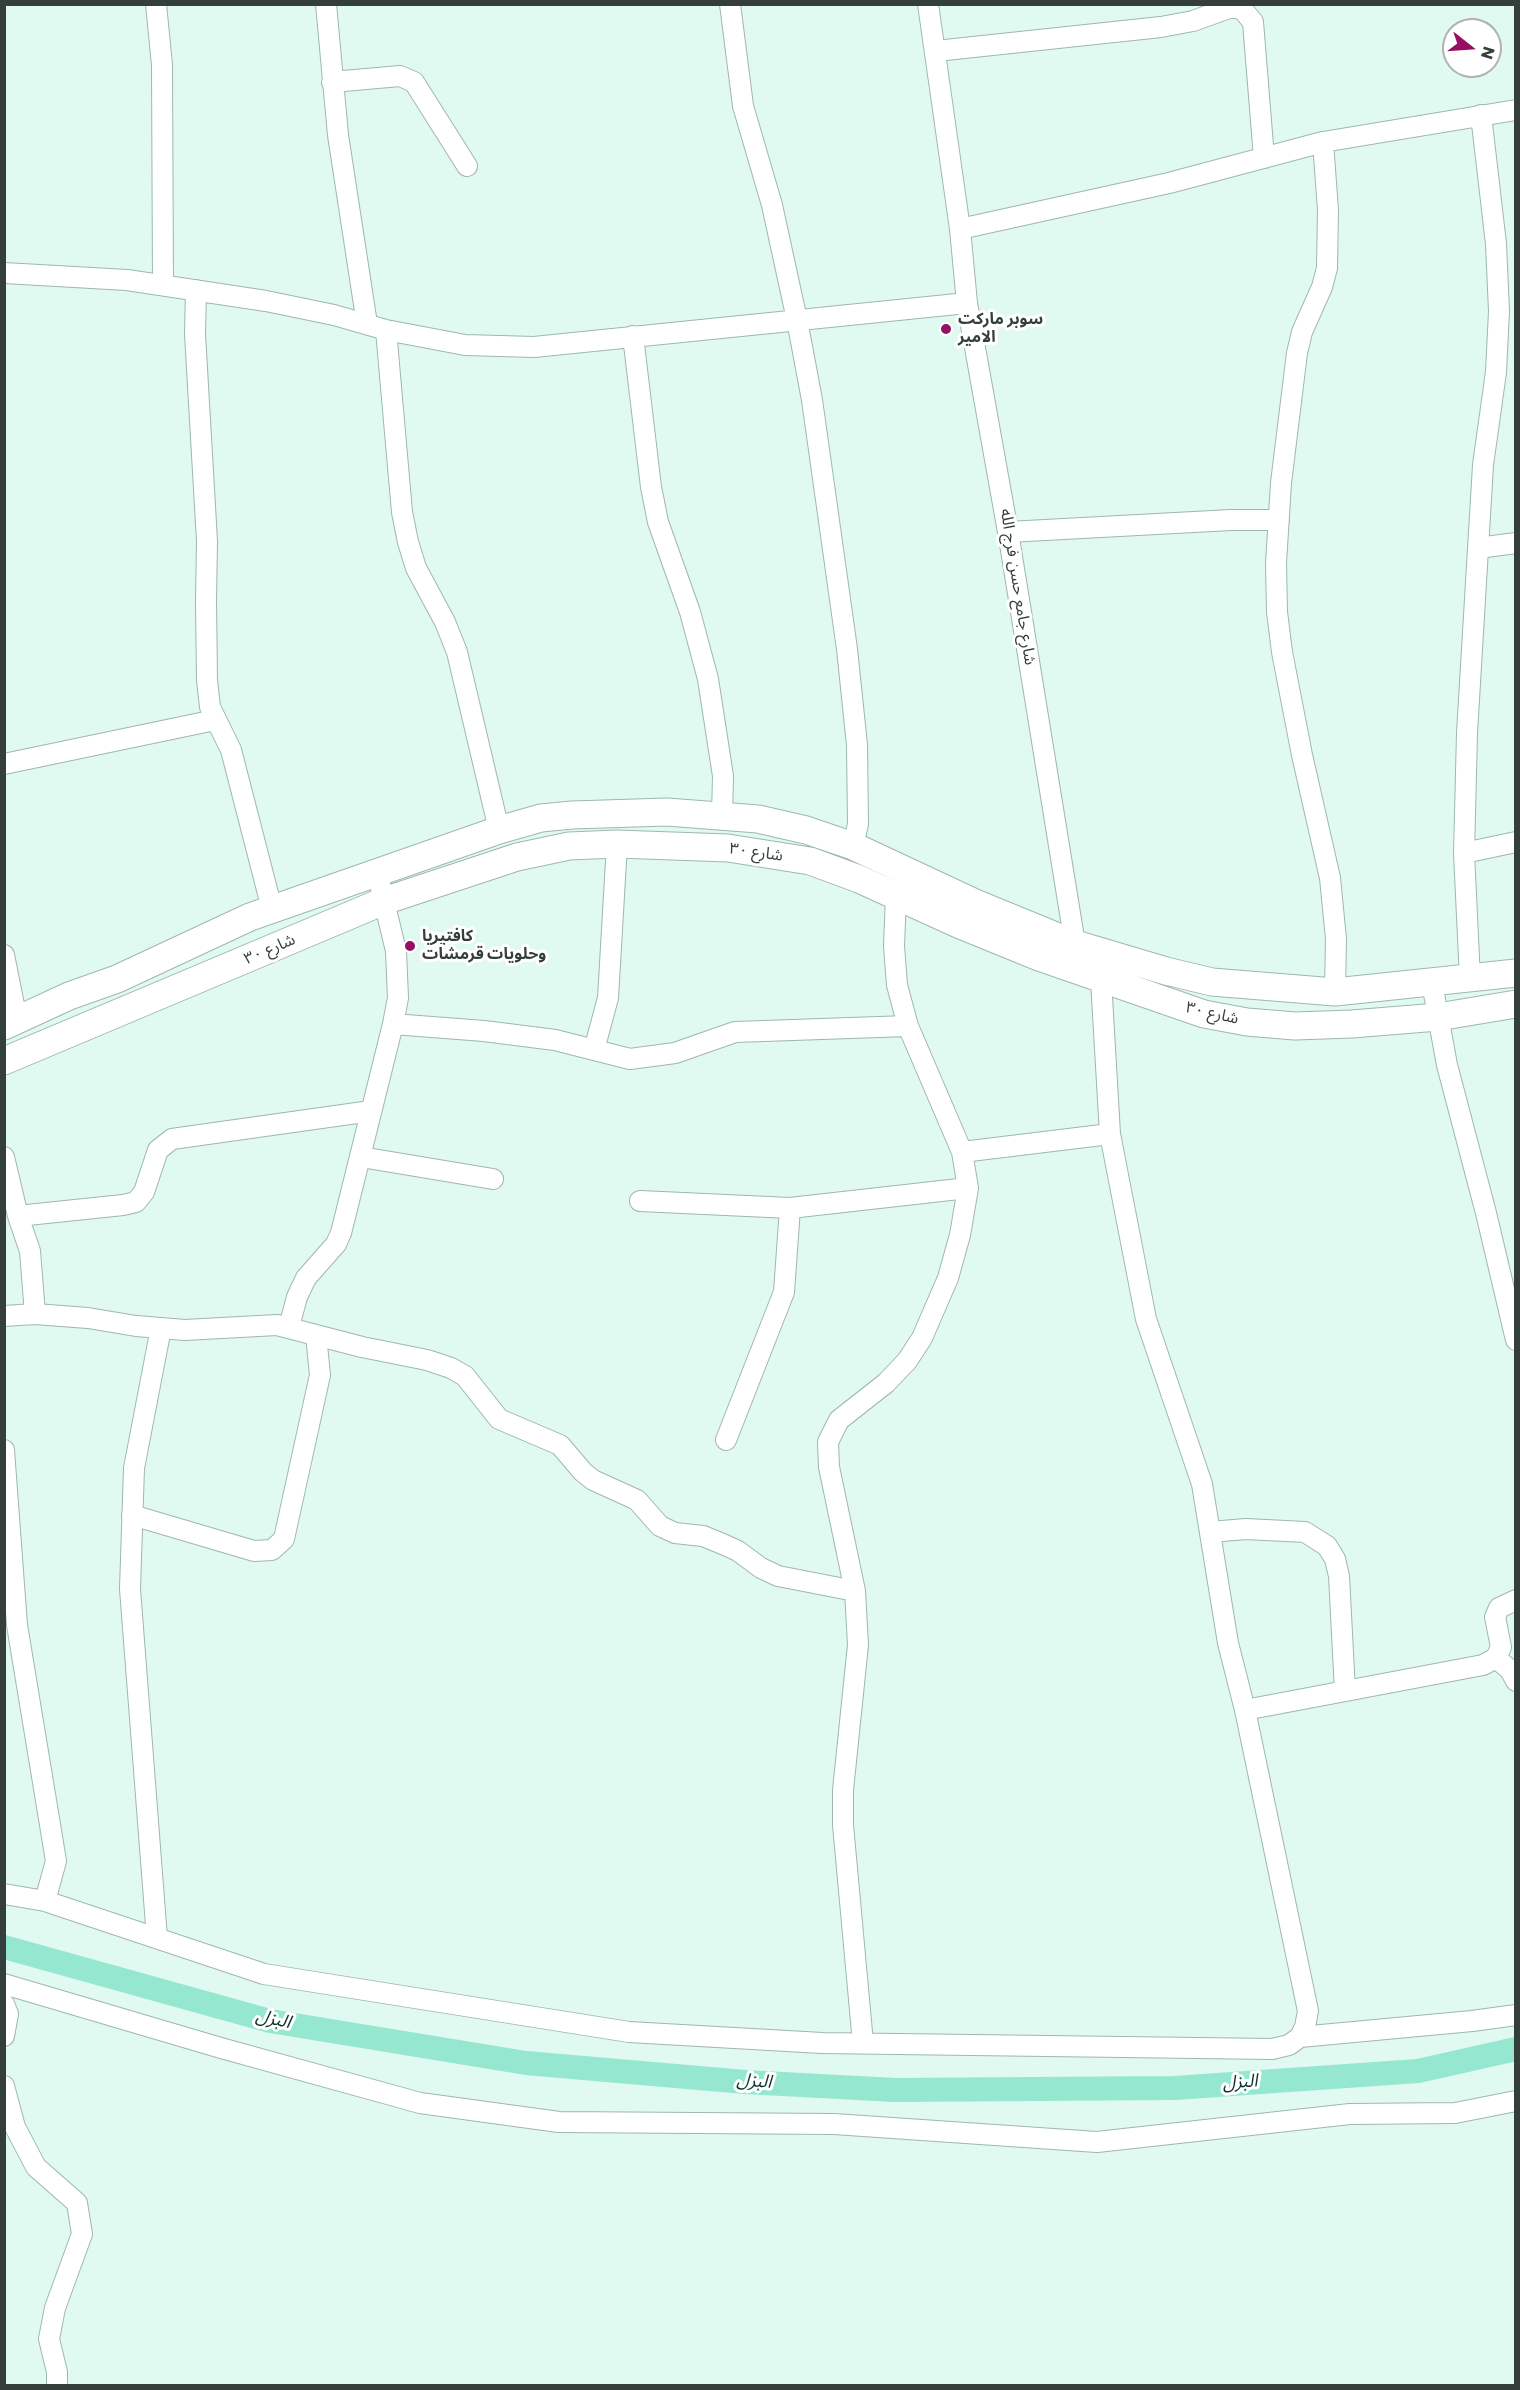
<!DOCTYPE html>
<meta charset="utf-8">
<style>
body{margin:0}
#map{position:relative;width:1520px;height:2390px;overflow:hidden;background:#e0f9f1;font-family:Poppins,sans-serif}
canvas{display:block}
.frame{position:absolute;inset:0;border:6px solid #343e3b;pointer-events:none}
.north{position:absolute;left:1442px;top:18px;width:60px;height:60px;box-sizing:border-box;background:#fff;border:2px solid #aeb2b1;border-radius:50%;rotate:107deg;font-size:16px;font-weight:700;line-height:24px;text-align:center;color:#343e3b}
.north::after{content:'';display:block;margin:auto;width:21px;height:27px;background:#970f65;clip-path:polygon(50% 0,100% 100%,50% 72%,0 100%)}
</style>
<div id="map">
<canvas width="1520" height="2390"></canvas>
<div class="frame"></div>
<div class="north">N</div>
</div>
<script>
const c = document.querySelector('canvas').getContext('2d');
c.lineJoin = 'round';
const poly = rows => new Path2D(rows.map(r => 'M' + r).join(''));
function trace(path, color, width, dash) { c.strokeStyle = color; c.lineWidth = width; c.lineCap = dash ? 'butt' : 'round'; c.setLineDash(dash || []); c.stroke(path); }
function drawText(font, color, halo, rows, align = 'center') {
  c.font = font + ' Poppins,"Noto Sans Arabic",sans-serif'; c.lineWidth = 6; c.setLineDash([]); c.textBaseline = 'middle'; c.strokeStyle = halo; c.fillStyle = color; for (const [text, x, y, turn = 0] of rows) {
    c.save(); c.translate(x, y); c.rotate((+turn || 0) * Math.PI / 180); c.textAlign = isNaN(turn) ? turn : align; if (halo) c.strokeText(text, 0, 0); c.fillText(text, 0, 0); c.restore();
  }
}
const canal = poly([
 [4,1947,270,2021,526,2063,745,2082,895,2090,1175,2088,1418,2071,1516,2049]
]);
const street = poly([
 [156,4,162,65,163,285],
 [326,4,338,135,367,324],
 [730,4,743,106,772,205,797,320,812,400,847,649,857,745,858,824,853,846],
 [928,4,960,229,967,303,1008,532,1075,944],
 [936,51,1161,27,1193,21,1229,8,1236,8,1243,10,1253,22,1264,158],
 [332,82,400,76,414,82,467,166],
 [1323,142,1328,210,1327,268,1322,287,1302,332,1297,353,1281,483,1276,563,1277,612,1282,652,1302,755,1330,878,1336,939,1335,992],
 [960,229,1169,183,1323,142,1516,110],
 [4,273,127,280,266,301,334,315,386,330,465,345,534,347,967,303],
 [196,290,195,334,207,541,206,601,207,680,210,707,231,750,272,909],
 [386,330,402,512,408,542,416,568,445,622,457,652,499,830],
 [633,336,651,487,658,522,690,612,708,679,723,776,722,816],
 [1008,532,1231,520,1279,520],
 [1478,548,1516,543],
 [4,764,215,720],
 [1464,853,1516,842],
 [4,955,17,1020],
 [1470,979,1464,853,1467,733,1483,465,1496,372,1499,311,1496,244,1481,115],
 [1432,983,1447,1065,1486,1213,1516,1340],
 [393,1024,484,1031,555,1040,630,1059,675,1053,735,1032,908,1026],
 [594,1050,608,998,617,844],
 [962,1152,1110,1134],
 [4,1157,18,1216,30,1251,35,1314],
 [361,1157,493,1179],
 [640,1201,790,1208,968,1188],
 [18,1216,123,1205,136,1202,144,1192,158,1150,172,1139,371,1111],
 [4,1316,35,1314,88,1318,136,1326,185,1330,277,1325,362,1347,427,1360,451,1368,465,1376,499,1419,560,1445,583,1472,593,1480,637,1500,660,1526,675,1533,703,1536,725,1545,738,1551,761,1568,778,1576,855,1591],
 [289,1327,297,1297,306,1278,336,1244,341,1233,393,1024,398,998,396,951,377,872],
 [726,1440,784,1292,790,1208],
 [4,1450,17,1625,56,1861,45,1901],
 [132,1515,254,1551,272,1550,284,1539,320,1375,316,1335],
 [1210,1532,1246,1529,1305,1532,1327,1546,1335,1559,1339,1576,1345,1691],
 [1496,1658,1510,1670,1516,1681],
 [1245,1710,1483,1665,1496,1658,1501,1647,1495,1617,1499,1608,1516,1600],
 [4,1894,45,1901,264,1974,629,2032,822,2043,1272,2049,1289,2045,1300,2037,1305,2027,1308,2011,1245,1710,1228,1643,1202,1484,1146,1319,1110,1134,1101,980],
 [157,1938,130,1589,134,1468,161,1328],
 [4,1984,221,2048,420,2103,559,2122,834,2124,1097,2142,1350,2114,1455,2113,1516,2101],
 [4,2004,8,2014,4,2036],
 [1300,2037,1472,2021,1516,2015],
 [863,2043,843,1825,843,1790,858,1645,855,1591,829,1467,828,1442,839,1420,886,1383,907,1361,922,1338,948,1278,960,1235,968,1188,962,1152,908,1026,897,985,894,946,896,896],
 [4,2086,15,2127,36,2167,77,2203,82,2234,55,2308,49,2339,57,2372,57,2386]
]);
const secondary = poly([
 [4,1026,69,996,117,979,250,917,499,830,541,818,572,815,667,812,758,819,806,830,853,846,975,903,1075,944,1166,971,1212,982,1335,992,1516,973],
 [4,1061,384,901,517,857,569,846,617,844,728,848,810,861,859,879,958,924,1039,957,1204,1014,1247,1022,1295,1026,1352,1024,1438,1017,1516,1004]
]);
const markers = [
 [946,329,6,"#970f65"],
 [410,946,6,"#970f65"]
];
const poiNames = [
 ["سوبر ماركت",958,320],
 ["الامير",958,338],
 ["كافتيريا",422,937],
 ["وحلويات قرمشات",422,955]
];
const streetNames = [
 ["شارع جامع حسن فرج الله",1017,587,81],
 ["شارع ٣٠",756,853,8],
 ["شارع ٣٠",270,950,-23],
 ["شارع ٣٠",1212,1014,13]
];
const waterNames = [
 ["البزل",273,2020,12],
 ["البزل",754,2082,4],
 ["البزل",1240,2083,-4]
];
trace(canal, '#95e7cf', 24);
trace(street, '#9fb7af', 22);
trace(secondary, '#9fb7af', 29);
trace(street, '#fff', 20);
trace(secondary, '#fff', 27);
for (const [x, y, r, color] of markers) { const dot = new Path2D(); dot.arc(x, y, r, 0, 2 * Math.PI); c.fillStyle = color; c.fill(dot); trace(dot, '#fff', 2); }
drawText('bold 16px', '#343e3b', '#fff', poiNames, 'left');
drawText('16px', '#343e3b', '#fff', streetNames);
drawText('italic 18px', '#0b332a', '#fff', waterNames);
</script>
